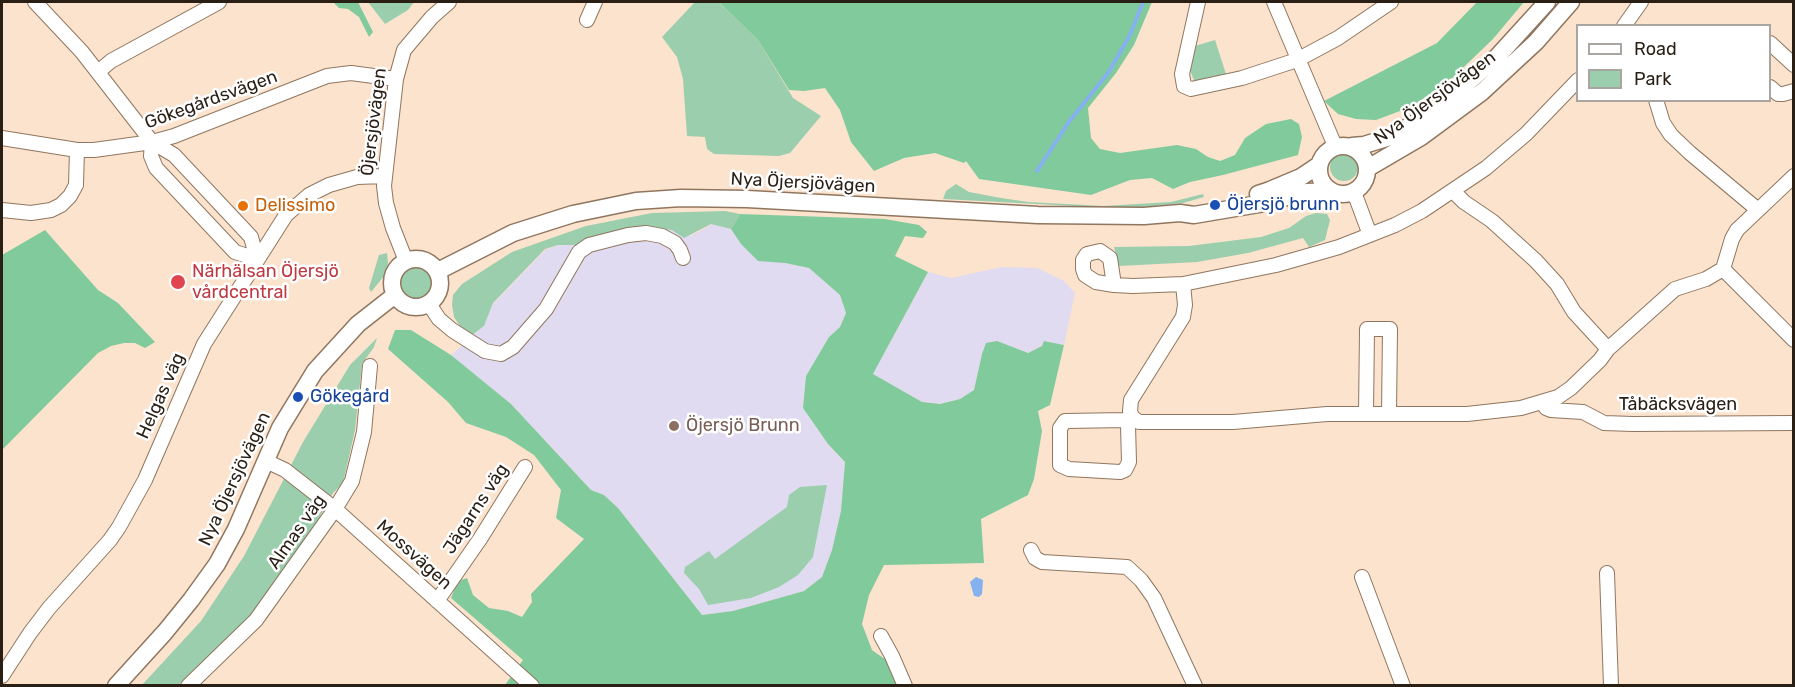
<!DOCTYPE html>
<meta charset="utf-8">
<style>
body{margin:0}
#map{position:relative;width:1795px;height:687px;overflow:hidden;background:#fbe3ce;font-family:Rubik,sans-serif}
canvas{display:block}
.frame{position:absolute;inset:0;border:3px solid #291f15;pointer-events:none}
.legend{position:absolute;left:1576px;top:24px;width:195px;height:78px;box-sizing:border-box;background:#fff;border:2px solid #a9a5a1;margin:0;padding:8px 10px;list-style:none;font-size:18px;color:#291f15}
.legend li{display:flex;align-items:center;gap:12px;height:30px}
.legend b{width:30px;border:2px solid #a9a5a1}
</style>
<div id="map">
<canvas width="1795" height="687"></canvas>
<div class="frame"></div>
<ul class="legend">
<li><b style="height:8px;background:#fff"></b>Road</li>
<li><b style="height:16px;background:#9aceac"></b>Park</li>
</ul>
</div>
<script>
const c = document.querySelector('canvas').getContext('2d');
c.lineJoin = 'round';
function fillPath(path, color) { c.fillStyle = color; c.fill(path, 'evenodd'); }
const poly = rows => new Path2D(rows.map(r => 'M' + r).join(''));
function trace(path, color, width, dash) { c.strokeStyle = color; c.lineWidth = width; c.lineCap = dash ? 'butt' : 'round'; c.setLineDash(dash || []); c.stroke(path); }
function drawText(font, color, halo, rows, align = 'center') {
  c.font = font + ' Rubik,sans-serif'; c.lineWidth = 5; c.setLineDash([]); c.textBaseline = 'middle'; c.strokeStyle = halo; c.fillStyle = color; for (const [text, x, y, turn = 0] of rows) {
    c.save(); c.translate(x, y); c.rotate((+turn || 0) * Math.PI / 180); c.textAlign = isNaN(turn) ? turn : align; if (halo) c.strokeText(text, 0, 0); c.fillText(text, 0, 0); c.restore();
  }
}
const education = poly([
 [712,224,731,229,741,244,785,263,809,268,840,295,846,313,840,327,829,337,806,376,803,408,828,444,845,462,841,511,832,550,822,577,804,591,733,611,702,615,618,508,604,495,591,490,511,404,451,355,484,326,493,304,545,250,558,245,576,245,585,242,650,228,672,230,691,236],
 [1002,267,1037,268,1064,281,1075,293,1064,345,1044,341,1042,346,1028,353,1015,348,982,354,974,390,960,399,939,404,922,402,873,374,928,272,951,278]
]);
const green = poly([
 [368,2,414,2,408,10,385,24],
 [695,2,719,2,758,40,793,98,821,116,790,153,779,156,714,154,707,149,705,137,687,136,683,79,677,57,662,37],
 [1215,40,1226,74,1201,82,1194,80,1189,68,1195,46],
 '1330 167a14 14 0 1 1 28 0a14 14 0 1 1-28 0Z',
 [956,184,969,192,1001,198,1028,202,1103,206,1171,202,1203,194,1204,197,1183,203,1133,208,1093,207,943,199,946,191],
 [725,211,740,214,731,229,711,224,684,238,672,230,650,228,585,242,576,245,558,245,545,249,493,303,484,326,471,336,460,326,454,317,452,305,453,295,462,284,512,252,586,226,652,213],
 [1316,213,1327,214,1330,220,1325,240,1309,247,1303,238,1248,253,1197,262,1119,266,1114,247,1189,246,1261,237,1289,228,1306,216],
 [387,253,388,263,385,275,371,292,369,288,379,255],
 '400 283a16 16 0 1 1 32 0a16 16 0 1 1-32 0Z',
 [377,338,374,347,362,364,355,430,343,483,333,493,307,538,253,613,178,685,141,686,201,621,244,556,303,442,350,365],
 [827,485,813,557,798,575,779,587,751,598,708,605,699,589,684,573,685,567,709,551,715,559,755,530,787,507,789,495,800,487]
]);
const forest = poly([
 [333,2,358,2,373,32,369,37,359,17,348,9,339,8],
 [719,2,1152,2,1134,45,1116,73,1088,108,1091,138,1100,149,1120,153,1177,145,1196,149,1208,157,1220,161,1235,155,1245,138,1266,124,1291,119,1299,124,1302,137,1298,155,1223,175,1190,182,1173,189,1152,178,1130,180,1091,195,979,179,966,161,964,163,935,153,904,158,874,171,851,142,840,110,825,88,804,91,789,90,758,40],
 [1477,2,1524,2,1493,39,1444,86,1408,108,1376,120,1356,119,1338,114,1324,101,1437,43],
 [740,214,885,219,919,225,927,232,923,238,905,236,895,256,928,272,873,374,922,402,940,404,960,399,974,390,982,354,986,343,997,341,1028,353,1042,346,1044,341,1064,345,1050,405,1038,411,1042,431,1034,479,1028,495,981,519,984,563,884,565,869,595,862,624,872,650,893,665,900,686,505,685,523,660,451,598,458,581,467,578,473,595,489,608,508,611,522,617,532,602,531,594,584,539,556,518,561,490,534,455,506,437,466,423,448,402,388,349,395,330,411,330,451,355,511,404,591,490,604,495,618,508,702,615,733,611,804,591,822,577,832,550,841,511,845,462,828,444,803,408,806,376,829,337,840,327,846,313,840,295,809,268,785,263,758,261,741,244,731,229],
 [45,230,98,290,118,303,155,342,145,348,135,343,124,343,111,346,98,353,2,450,2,255]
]);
const water = poly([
 [976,577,983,580,982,594,979,597,974,596,970,582]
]);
const stream = poly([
 [1037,171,1068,123,1108,73,1130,35,1143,2]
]);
const minor = poly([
 [35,2,82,52,152,142,174,155,251,237,257,259],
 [1198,2,1182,74,1184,86,1191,89,1242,78,1297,60,1338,38,1391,2],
 [1274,2,1335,146],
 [587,20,595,2],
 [1624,26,1641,2],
 [1770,43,1794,65],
 [98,72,111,61,219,2],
 [1770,87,1778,94,1783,94,1794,91],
 [1656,100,1663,123,1671,135,1690,153,1758,210],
 [2,138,77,150,94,150,152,142,174,136,327,76,351,73,396,79],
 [152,142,151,156,156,168,235,252,257,259],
 [1453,191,1464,202,1492,221,1536,261,1557,284,1574,312,1608,349,1675,289,1706,279,1723,269,1732,239,1737,230,1794,176],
 [1354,192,1370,235],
 [2,210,31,213,51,210,61,205,70,196,76,185,77,150],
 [406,261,393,228,386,203,384,186,396,79,404,50,432,17,449,2],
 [1723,269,1794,340],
 [1183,284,1185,305,1183,317,1131,400,1130,411,1132,417,1139,422,1233,422,1327,414,1467,414,1521,408,1558,397,1571,388,1600,360,1608,349],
 [1114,285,1110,258,1100,251,1087,254,1083,260,1083,269,1085,275,1096,282,1114,285,1133,286,1183,284,1276,265,1339,247,1395,225,1422,211,1486,168,1526,134,1578,80],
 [429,304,439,319,452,330,485,351,501,354,513,347,546,309,579,252,589,245,628,235,646,233,662,236,675,243,680,250,683,258],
 [1543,403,1546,408,1551,410,1583,412,1604,423,1633,424,1794,423],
 [1366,414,1367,329,1390,329,1389,414],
 [1132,417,1126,420,1065,421,1060,428,1060,465,1069,469,1120,472,1125,470,1129,462,1128,425,1134,419],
 [266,461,285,470,335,509,532,686],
 [1031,550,1035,558,1042,562,1127,567,1141,580,1154,598,1195,686],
 [1607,573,1611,686],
 [1362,577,1403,686],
 [437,601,480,539,525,467],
 [881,636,892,656,905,686],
 [2,676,30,633,49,608,110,540,119,527,145,480,204,344,286,215,309,195,329,185,357,177,385,176],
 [188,686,256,620,335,509,352,481,364,432,370,366]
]);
const tertiary = poly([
 '1319 170a24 24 0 1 1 48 0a24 24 0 1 1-48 0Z',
 [1352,146,1364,145,1390,137,1415,123,1448,100,1497,57,1547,2],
 [1368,168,1421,137,1482,92,1536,42,1571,2],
 [1258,194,1270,190,1301,177,1319,165],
 '392 283a24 24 0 1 1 48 0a24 24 0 1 1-48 0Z',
 [438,271,513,233,573,214,636,201,681,198,747,199,1038,215,1144,216,1180,213,1194,215,1259,204,1307,192,1331,191],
 [116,686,165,632,191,600,217,564,236,529,280,428,315,371,358,324,395,295]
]);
const markers = [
 [1215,205,6,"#1a4fb4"],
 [243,206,6,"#e8710a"],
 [178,282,8,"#e0444e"],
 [298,397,6,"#1a4fb4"],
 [674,426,6,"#8d6e63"]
];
const streetNames = [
 ["Nya Öjersjövägen",1435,98,-36],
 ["Gökegårdsvägen",211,100,-20],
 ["Öjersjövägen",374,122,-83],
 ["Nya Öjersjövägen",803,183,3],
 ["Helgas väg",161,396,-66],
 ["Tåbäcksvägen",1678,405],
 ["Nya Öjersjövägen",235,479,-65],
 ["Jägarns väg",476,509,-57],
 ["Almas väg",297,532,-55],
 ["Mossvägen",414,555,42]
];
const transitNames = [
 ["Öjersjö brunn",1227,205],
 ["Gökegård",310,397]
];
const foodNames = [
 ["Delissimo",255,206]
];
const healthNames = [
 ["Närhälsan Öjersjö",192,272],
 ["vårdcentral",192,293]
];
const educationNames = [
 ["Öjersjö Brunn",686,426]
];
fillPath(education, '#e0dbf1');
fillPath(green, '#9aceac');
fillPath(forest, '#81ca9c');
fillPath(water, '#85b2ee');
trace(stream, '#85b2ee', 4);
trace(minor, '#90765e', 16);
trace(tertiary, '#90765e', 19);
trace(minor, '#fff', 14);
trace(tertiary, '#fff', 16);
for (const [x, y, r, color] of markers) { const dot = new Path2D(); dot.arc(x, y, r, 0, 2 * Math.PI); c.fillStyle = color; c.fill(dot); trace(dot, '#fff', 2); }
drawText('18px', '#291f15', '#fff', streetNames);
drawText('18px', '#164399', '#fff', transitNames, 'left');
drawText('18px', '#c56008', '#fff', foodNames, 'left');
drawText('18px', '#be3a42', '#fff', healthNames, 'left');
drawText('18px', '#785e54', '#fff', educationNames, 'left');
</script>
